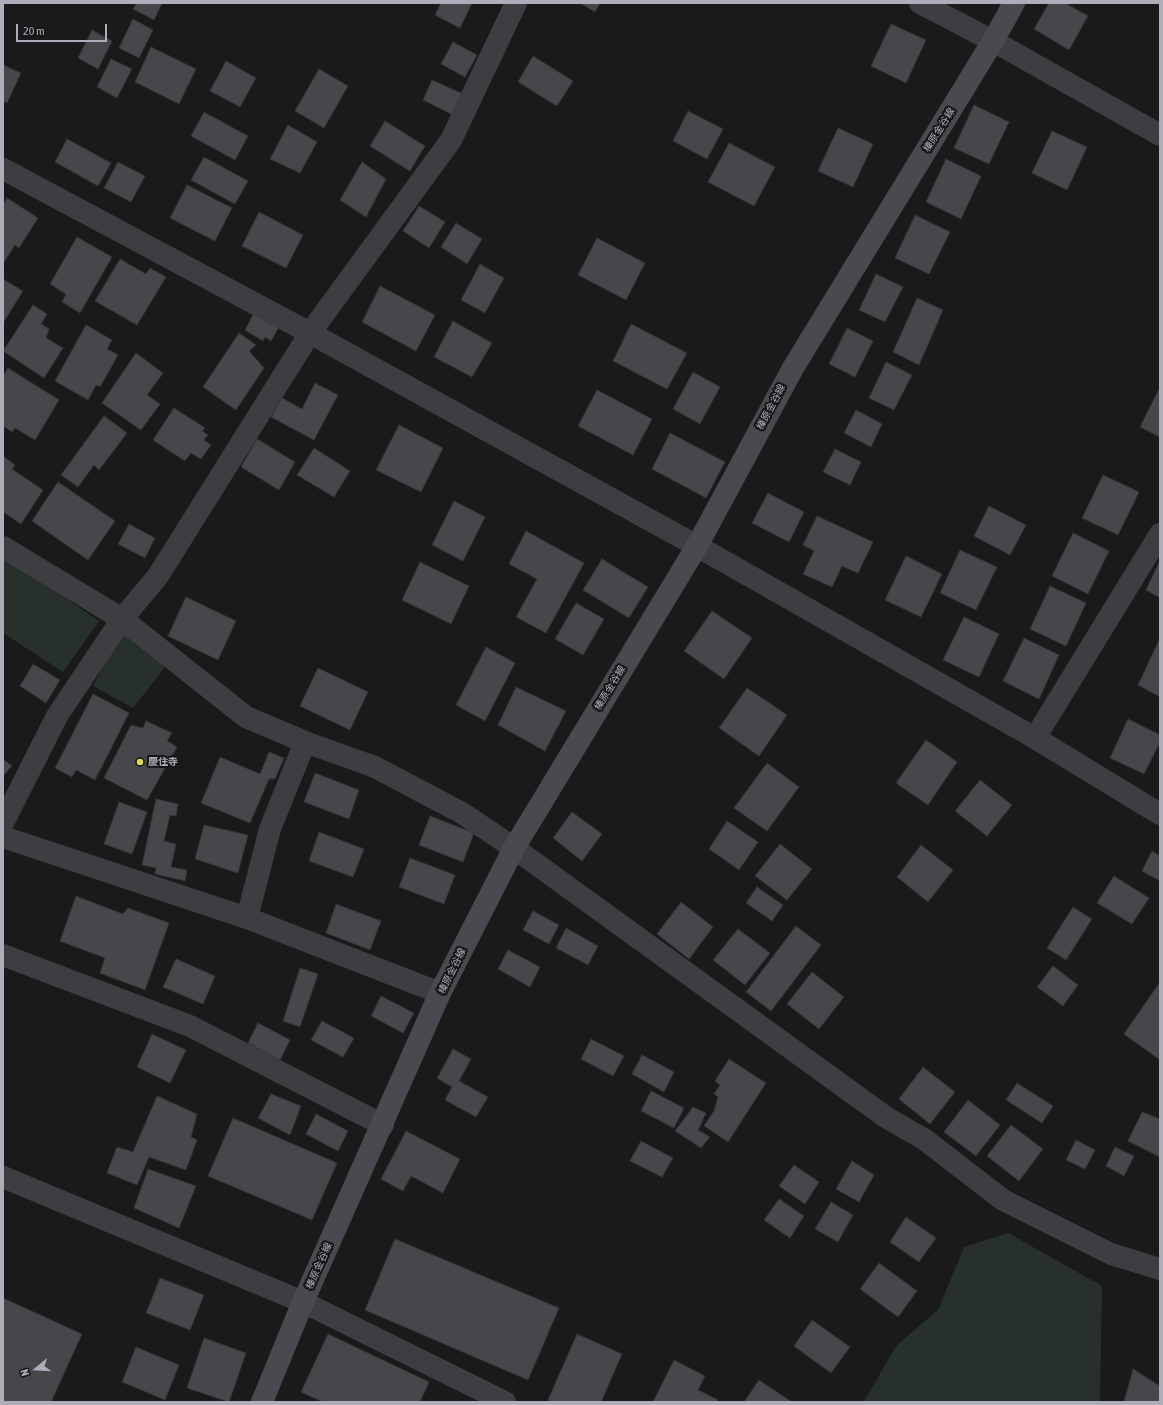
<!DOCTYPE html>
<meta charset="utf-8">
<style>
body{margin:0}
#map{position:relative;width:1163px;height:1405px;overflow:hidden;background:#1a1a1b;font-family:"Asap Condensed",sans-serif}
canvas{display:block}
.frame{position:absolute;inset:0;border:4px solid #adaeba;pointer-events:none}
.north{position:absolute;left:16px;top:1349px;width:40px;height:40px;-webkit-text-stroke:3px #151516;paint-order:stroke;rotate:252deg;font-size:11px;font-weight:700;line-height:16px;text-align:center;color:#adaeba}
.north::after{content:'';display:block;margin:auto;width:14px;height:18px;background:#adaeba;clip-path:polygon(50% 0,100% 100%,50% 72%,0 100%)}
.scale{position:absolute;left:16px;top:24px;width:91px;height:18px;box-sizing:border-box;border:2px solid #adaeba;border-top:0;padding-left:5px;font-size:12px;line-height:14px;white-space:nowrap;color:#adaeba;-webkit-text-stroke:3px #151516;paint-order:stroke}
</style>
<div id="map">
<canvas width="1163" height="1405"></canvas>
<div class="frame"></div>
<div class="north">N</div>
<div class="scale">20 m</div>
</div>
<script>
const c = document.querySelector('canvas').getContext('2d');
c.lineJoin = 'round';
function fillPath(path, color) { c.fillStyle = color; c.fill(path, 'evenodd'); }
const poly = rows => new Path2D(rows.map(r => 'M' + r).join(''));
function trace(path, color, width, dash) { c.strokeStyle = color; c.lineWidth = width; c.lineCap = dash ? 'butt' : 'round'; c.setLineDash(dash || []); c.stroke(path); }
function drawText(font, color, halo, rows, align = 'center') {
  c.font = font + ' "Asap Condensed","Noto Sans JP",sans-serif'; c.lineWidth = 4; c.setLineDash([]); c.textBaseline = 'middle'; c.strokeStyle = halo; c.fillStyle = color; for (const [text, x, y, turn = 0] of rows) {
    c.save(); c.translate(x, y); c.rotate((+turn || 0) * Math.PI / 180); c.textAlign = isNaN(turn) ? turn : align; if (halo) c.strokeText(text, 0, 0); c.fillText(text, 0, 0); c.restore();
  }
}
const green = poly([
 [3,555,99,621,63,672,3,633],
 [122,629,168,663,133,708,93,686],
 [1008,1233,1102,1286,1100,1402,866,1402,865,1400,896,1346,938,1310,964,1247]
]);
const building = poly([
 [137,3,162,3,154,20,133,9,137,3],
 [441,3,472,3,460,28,435,15,441,3],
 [580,3,600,3,595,12,580,3],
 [1049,3,1065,3,1088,16,1069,50,1034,29,1049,3],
 [133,19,153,30,139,58,119,48,133,19],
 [891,24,926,40,906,83,871,66,891,24],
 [92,30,112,41,98,69,78,58,92,30],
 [453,42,477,55,465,77,441,64,453,42],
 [151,47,196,69,179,104,135,82,151,47],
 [533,56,573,81,557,106,518,82,533,56],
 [111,59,132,69,117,98,97,87,111,59],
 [226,61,256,78,240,107,210,91,226,61],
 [3,65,21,73,7,103,3,101,3,65],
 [319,69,348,86,324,128,295,111,319,69],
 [432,80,463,94,451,114,423,100,432,80],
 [974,105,1009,122,989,164,954,148,974,105],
 [688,111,723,129,707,159,673,141,688,111],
 [204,112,248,136,235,160,191,136,204,112],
 [385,121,425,146,410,171,370,146,385,121],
 [288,125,317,142,300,173,270,159,288,125],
 [838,128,873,144,853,187,818,171,838,128],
 [1052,131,1087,147,1067,190,1032,173,1052,131],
 [67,139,111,163,98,186,55,162,67,139],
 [729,143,775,167,754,206,708,182,729,143],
 [204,157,248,181,235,204,191,180,204,157],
 [946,159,981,176,961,219,926,202,946,159],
 [118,162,145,176,131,202,104,188,118,162],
 [362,162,386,179,366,217,340,200,362,162],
 [187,185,232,208,215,241,170,218,187,185],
 [7,198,38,218,19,248,15,245,3,264,3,205,7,198],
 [419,206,445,222,429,248,403,231,419,206],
 [259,212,303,235,286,268,242,246,259,212],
 [915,215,950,232,929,274,895,258,915,215],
 [456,223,482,239,467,264,441,247,456,223],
 [77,237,112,257,80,313,62,302,66,294,50,284,77,237],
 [597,238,645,263,626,300,578,275,597,238],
 [120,259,146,274,150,268,166,277,137,325,95,301,120,259],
 [480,264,504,278,485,313,461,300,480,264],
 [876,274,903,287,885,322,859,310,876,274],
 [3,279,23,291,3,323,3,279],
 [380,286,435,315,416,351,362,322,380,286],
 [917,298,943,310,919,365,893,352,917,298],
 [33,305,47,314,41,324,49,329,46,338,63,348,44,378,3,351,33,305],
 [254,313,279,327,271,341,265,337,263,341,245,330,254,313],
 [453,321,492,343,472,377,434,357,453,321],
 [631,324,687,353,667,389,613,361,631,324],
 [86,325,112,340,107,349,118,355,100,387,96,385,88,400,55,381,86,325],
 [847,328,873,341,855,377,829,364,847,328],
 [239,333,256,345,249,351,264,368,236,410,203,387,239,333],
 [136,353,163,373,147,395,160,404,141,430,102,403,136,353],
 [886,362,912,375,894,410,869,398,886,362],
 [8,368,59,400,35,440,15,428,12,432,3,426,3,376,8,368],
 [693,372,720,387,700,424,673,409,693,372],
 [315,383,338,395,314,440,271,417,282,398,302,409,315,383],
 [1160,387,1160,437,1140,427,1160,387],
 [597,390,652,419,633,455,578,426,597,390],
 [174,408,205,428,202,431,208,435,204,440,211,445,201,459,191,453,185,461,153,440,174,408],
 [856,410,882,424,871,447,844,433,856,410],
 [104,416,127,433,99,470,94,465,78,487,61,475,104,416],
 [399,425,443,448,421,492,376,470,399,425],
 [670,433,725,462,706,498,652,469,670,433],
 [257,439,295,462,279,490,241,467,257,439],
 [314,448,350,471,334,497,297,475,314,448],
 [835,449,861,462,850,485,823,472,835,449],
 [3,456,15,465,12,469,43,490,21,524,3,512,3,456],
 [1103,475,1139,492,1118,535,1082,518,1103,475],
 [58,482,115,521,88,560,32,521,58,482],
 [768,493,804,512,789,542,752,523,768,493],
 [454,501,485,517,463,561,432,545,454,501],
 [989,506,1026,525,1010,555,974,536,989,506],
 [817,516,873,542,858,573,842,566,832,587,803,574,814,551,803,545,817,516],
 [129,524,155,538,145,558,118,544,129,524],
 [526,531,584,563,546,633,516,617,537,579,509,564,526,531],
 [1073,533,1109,551,1088,594,1052,576,1073,533],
 [960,550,997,567,976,610,940,593,960,550],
 [906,556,942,574,921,617,885,600,906,556],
 [602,559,648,587,629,618,583,590,602,559],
 [1160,560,1160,598,1146,590,1160,560],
 [420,562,469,586,451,624,402,600,420,562],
 [1050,586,1086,603,1066,646,1030,629,1050,586],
 [186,597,236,621,218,660,168,636,186,597],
 [576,603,604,619,583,655,555,639,576,603],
 [712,611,752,638,724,679,684,651,712,611],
 [964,617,999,634,979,677,943,660,964,617],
 [1024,638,1059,655,1039,699,1003,681,1024,638],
 [1160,638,1160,697,1138,685,1160,638],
 [486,647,515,663,485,721,456,705,486,647],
 [33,664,60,680,46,703,20,686,33,664],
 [318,668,368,692,350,730,300,706,318,668],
 [516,687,566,711,545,751,498,725,516,687],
 [747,688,787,715,759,756,719,728,747,688],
 [93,694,129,713,95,780,76,770,72,777,55,768,93,694],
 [1128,719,1160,735,1160,742,1144,774,1110,758,1128,719],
 [146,721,172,733,167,741,177,747,147,800,104,778,131,725,143,728,146,721],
 [926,740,957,762,928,805,896,783,926,740],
 [269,752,284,758,275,779,269,779,250,823,201,803,220,757,260,774,269,752],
 [3,759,12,766,3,776,3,759],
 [767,763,799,787,767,831,734,808,767,763],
 [315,773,359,790,349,819,304,802,315,773],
 [980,780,1012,805,987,836,955,811,980,780],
 [156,799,178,804,176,816,170,815,164,841,176,844,171,867,187,870,185,881,155,874,156,868,142,865,156,799],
 [119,802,147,812,132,854,104,844,119,802],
 [572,812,602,834,582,861,553,838,572,812],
 [430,816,474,833,463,862,419,845,430,816],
 [727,821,758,842,739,870,709,849,727,821],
 [204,825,248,835,238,873,195,859,204,825],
 [319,832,364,849,353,877,309,861,319,832],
 [780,844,812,869,787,900,755,876,780,844],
 [921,845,953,870,928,902,897,877,921,845],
 [1152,851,1160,856,1160,881,1142,871,1152,851],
 [410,858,455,875,444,904,399,887,410,858],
 [1114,876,1149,898,1132,924,1097,903,1114,876],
 [757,887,783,905,772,921,746,903,757,887],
 [76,896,123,914,128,908,169,923,145,990,100,973,105,958,60,941,76,896],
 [681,902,713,927,689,959,657,934,681,902],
 [336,904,381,921,370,950,326,933,336,904],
 [1073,907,1092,919,1066,960,1047,948,1073,907],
 [533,911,559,925,549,944,523,930,533,911],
 [796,926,821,945,771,1011,746,992,796,926],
 [566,928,598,946,588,965,556,948,566,928],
 [738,929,770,953,745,985,713,960,738,929],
 [508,950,540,967,530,987,498,969,508,950],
 [176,959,215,976,203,1004,163,987,176,959],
 [1053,966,1078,985,1063,1006,1037,987,1053,966],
 [300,968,318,974,300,1027,283,1021,300,968],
 [812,972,844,997,819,1029,787,1004,812,972],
 [1160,982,1160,1060,1124,1034,1160,982],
 [381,996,414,1013,403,1033,371,1016,381,996],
 [322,1021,354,1038,343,1057,311,1040,322,1021],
 [258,1023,290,1040,280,1060,248,1043,258,1023],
 [152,1034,186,1050,170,1083,137,1067,152,1034],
 [591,1039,624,1056,613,1076,581,1059,591,1039],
 [453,1049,471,1059,459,1081,488,1097,476,1117,445,1100,452,1087,437,1078,453,1049],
 [642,1055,674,1072,664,1092,632,1074,642,1055],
 [729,1059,766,1083,728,1142,704,1126,714,1111,718,1097,714,1094,720,1085,715,1081,729,1059],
 [923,1067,955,1092,930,1124,899,1099,923,1067],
 [1017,1083,1053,1106,1042,1123,1006,1100,1017,1083],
 [651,1091,684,1108,674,1128,641,1111,651,1091],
 [271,1094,301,1106,290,1135,258,1118,271,1094],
 [157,1096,197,1114,191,1137,197,1140,186,1170,149,1157,137,1185,107,1173,117,1147,133,1152,157,1096],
 [968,1100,1000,1125,976,1156,944,1132,968,1100],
 [693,1107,706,1113,698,1130,710,1137,701,1148,675,1131,693,1107],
 [1142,1112,1160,1119,1160,1157,1128,1141,1142,1112],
 [316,1114,348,1131,338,1151,306,1134,316,1114],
 [233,1118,337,1163,312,1220,208,1176,233,1118],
 [1011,1125,1043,1149,1019,1181,987,1156,1011,1125],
 [406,1131,460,1159,443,1193,411,1176,403,1191,381,1179,406,1131],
 [1076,1140,1095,1150,1085,1169,1066,1160,1076,1140],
 [641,1141,673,1158,662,1177,630,1161,641,1141],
 [1115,1147,1134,1156,1124,1176,1106,1166,1115,1147],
 [852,1161,874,1175,859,1202,836,1189,852,1161],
 [794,1165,819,1182,805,1204,779,1186,794,1165],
 [148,1169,196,1186,179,1228,134,1208,148,1169],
 [779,1199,804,1216,790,1238,764,1220,779,1199],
 [831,1202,853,1215,838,1242,815,1229,831,1202],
 [906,1217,936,1238,919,1262,890,1242,906,1217],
 [395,1239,559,1308,528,1380,365,1310,395,1239],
 [879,1263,917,1291,898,1317,860,1289,879,1263],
 [160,1278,204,1295,190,1330,146,1313,160,1278],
 [3,1298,82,1334,51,1402,3,1402,3,1298],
 [812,1320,850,1347,831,1373,794,1346,812,1320],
 [328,1334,429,1382,420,1402,323,1402,301,1392,328,1334],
 [577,1334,622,1354,601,1402,551,1402,548,1400,577,1334],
 [204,1338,246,1353,229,1402,187,1388,204,1338],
 [136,1347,179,1365,165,1400,122,1382,136,1347],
 [674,1360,705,1376,698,1390,718,1400,717,1402,653,1402,674,1360],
 [1133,1369,1160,1386,1160,1402,1124,1402,1133,1369],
 [759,1380,792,1402,744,1402,759,1380]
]);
const street = poly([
 [920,3,993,41,1160,135],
 [3,169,310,333,697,546,1035,738,1160,814],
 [3,547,122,619,246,717,305,742,375,767,462,813,514,848,887,1118,924,1139,1003,1200,1111,1254,1160,1269],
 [1035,738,1160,534],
 [3,823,57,716,122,619,158,576,310,333,451,140,516,3],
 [3,837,247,918,440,993],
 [247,918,270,829,305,742],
 [3,955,190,1026,383,1125],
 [3,1177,303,1302,505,1402]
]);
const secondary = poly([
 [262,1402,303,1302,440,993,514,848,697,546,793,368,993,41,1014,3]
]);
const markers = [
 [140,762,4,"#e0d84e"]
];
const streetNames = [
 ["榛原金谷線",939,130,-58],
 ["榛原金谷線",771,407,-62],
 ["榛原金谷線",610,688,-59],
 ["榛原金谷線",452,971,-64],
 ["榛原金谷線",319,1266,-66]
];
const poiNames = [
 ["慶住寺",148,762]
];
fillPath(green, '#28302c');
fillPath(building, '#47474b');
trace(building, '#353437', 1);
trace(street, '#3e3d42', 22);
trace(secondary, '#494950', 22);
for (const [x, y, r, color] of markers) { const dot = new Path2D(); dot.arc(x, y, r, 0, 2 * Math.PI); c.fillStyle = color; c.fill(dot); trace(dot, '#151516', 1.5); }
drawText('10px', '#adaeba', '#151516', streetNames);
drawText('bold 10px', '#adaeba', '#151516', poiNames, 'left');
</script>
